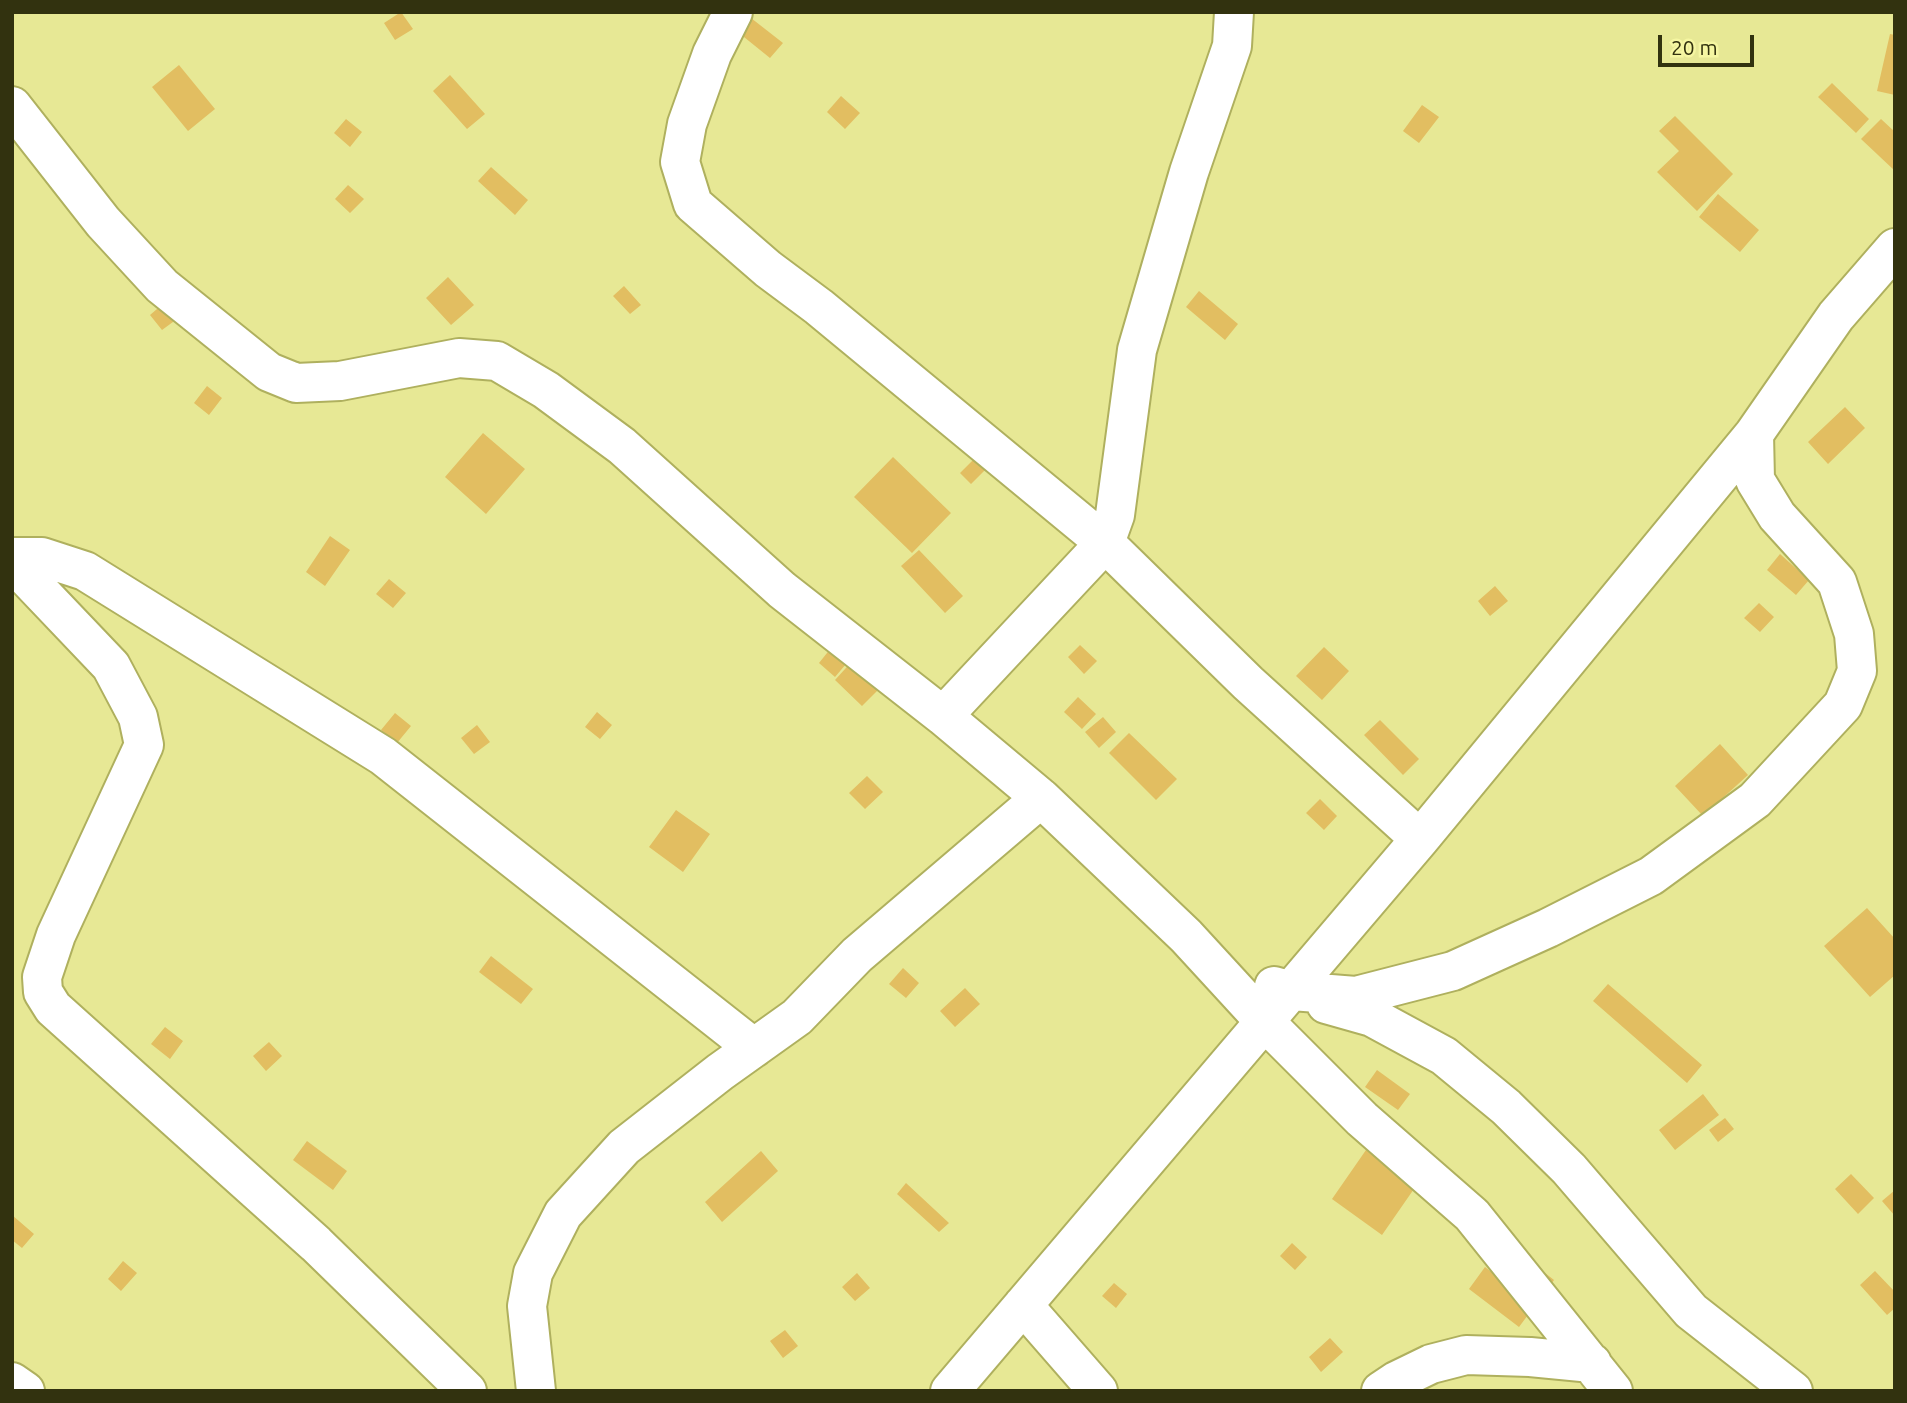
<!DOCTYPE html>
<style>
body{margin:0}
#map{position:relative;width:1907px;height:1403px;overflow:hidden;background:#e7e895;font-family:Ubuntu,sans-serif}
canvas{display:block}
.frame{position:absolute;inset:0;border:14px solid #32320f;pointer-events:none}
.scale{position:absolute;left:1658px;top:35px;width:96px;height:32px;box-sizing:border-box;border:4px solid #32320f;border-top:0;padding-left:9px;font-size:21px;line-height:24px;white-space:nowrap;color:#32320f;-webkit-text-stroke:5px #f5f6a2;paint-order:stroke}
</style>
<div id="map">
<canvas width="1907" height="1403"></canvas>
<div class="frame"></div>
<div class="scale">20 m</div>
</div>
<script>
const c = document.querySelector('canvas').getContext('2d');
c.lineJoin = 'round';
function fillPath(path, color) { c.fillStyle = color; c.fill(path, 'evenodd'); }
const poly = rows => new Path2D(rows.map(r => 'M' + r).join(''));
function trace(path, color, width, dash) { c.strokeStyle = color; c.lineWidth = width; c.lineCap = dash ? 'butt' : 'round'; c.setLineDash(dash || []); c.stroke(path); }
const building = poly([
 [401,12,413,29,395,40,384,23],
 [751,18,783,43,770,58,739,33],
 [1890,34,1895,35,1895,95,1877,91],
 [179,65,215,109,188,131,152,87],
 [450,75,485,114,467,129,433,91],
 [1832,83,1869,119,1856,133,1818,97],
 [841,96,860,113,845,129,827,112],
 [1422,105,1439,117,1419,143,1403,131],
 [1675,116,1733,174,1697,211,1657,172,1679,151,1659,131],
 [346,119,362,132,350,147,334,133],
 [1881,119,1895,132,1895,171,1861,139],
 [491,167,528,200,515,215,478,181],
 [348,185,364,199,350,213,335,199],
 [1718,194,1759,230,1740,252,1699,217],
 [448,277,474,305,451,325,426,298],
 [624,286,641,305,630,314,613,296],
 [1199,291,1238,324,1225,340,1186,307],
 [164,303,177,319,162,330,150,315],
 [207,386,222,398,209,415,194,403],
 [1845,407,1865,428,1828,464,1808,442],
 [483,433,525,469,486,514,445,477],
 [893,457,951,513,912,553,854,497],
 [975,458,986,469,971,484,960,473],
 [330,536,350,550,325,586,306,572],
 [919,550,963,596,945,613,901,566],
 [1780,554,1809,580,1796,595,1767,570],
 [389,579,406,593,393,608,376,594],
 [1495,586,1508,601,1490,616,1478,601],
 [1759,603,1774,617,1760,632,1744,618],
 [835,643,852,657,835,677,819,663],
 [1080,645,1097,661,1084,674,1068,657],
 [1324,647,1349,671,1322,700,1296,676],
 [855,658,883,685,862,706,835,680],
 [1078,697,1096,714,1082,729,1064,712],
 [597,712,612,725,600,739,585,727],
 [395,713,411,726,397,743,381,730],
 [1103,717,1116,732,1099,748,1085,732],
 [1380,720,1419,759,1403,775,1364,735],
 [477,725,490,742,474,754,461,738],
 [1129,733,1177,779,1156,800,1109,753],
 [1720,744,1748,775,1703,816,1675,786],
 [867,776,883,792,865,809,849,793],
 [1320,799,1337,816,1324,830,1306,813],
 [676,810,710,834,683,872,649,847],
 [1867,908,1895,939,1895,975,1870,997,1824,946],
 [491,956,533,989,521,1004,479,972],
 [903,968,919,983,906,998,889,984],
 [1608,984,1702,1065,1687,1083,1593,1001],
 [965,988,980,1004,955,1027,940,1011],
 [165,1027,183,1041,170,1059,151,1044],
 [269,1042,282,1056,266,1071,253,1056],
 [1377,1070,1410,1094,1398,1110,1365,1087],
 [1703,1094,1719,1115,1675,1150,1659,1130],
 [1725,1118,1734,1129,1718,1142,1709,1130],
 [307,1141,347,1171,333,1190,293,1160],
 [1366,1150,1416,1186,1382,1235,1332,1199],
 [761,1151,778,1171,722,1222,705,1202],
 [1851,1174,1874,1198,1858,1214,1835,1189],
 [906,1183,949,1223,939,1232,897,1194],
 [1895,1190,1895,1216,1882,1201],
 [12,1215,34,1234,22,1248,12,1240],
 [1292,1243,1307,1257,1295,1270,1280,1256],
 [1518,1252,1554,1280,1519,1327,1469,1289,1485,1267,1499,1278],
 [123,1261,137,1273,121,1291,108,1279],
 [1875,1271,1895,1292,1895,1308,1887,1315,1860,1285],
 [857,1273,870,1288,855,1301,842,1287],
 [1114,1283,1127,1294,1116,1308,1102,1296],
 [785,1330,798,1346,783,1358,770,1341],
 [1330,1338,1343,1352,1321,1372,1309,1357]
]);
const minor = poly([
 [733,12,712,54,687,124,680,162,693,204,768,269,819,307,1105,543,1248,683,1420,839],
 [12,106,103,222,162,286,269,372,296,383,340,381,459,358,497,361,546,390,622,446,782,590,943,716,1041,798,1186,936,1265,1022,1362,1119,1472,1215,1613,1391],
 [12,557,42,557,85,571,383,756,754,1048],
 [12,562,111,666,138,717,144,745,56,935,42,977,43,992,53,1008,316,1244,467,1391],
 [943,716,1105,543,1115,515,1137,350,1189,172,1232,46,1234,12],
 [1274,986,1292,991,1356,996,1453,971,1548,928,1651,876,1755,800,1843,705,1857,671,1854,634,1837,582,1777,516,1755,480,1754,434],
 [1326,1004,1372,1017,1444,1056,1506,1107,1569,1169,1691,1311,1793,1391],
 [1023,1305,1098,1391],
 [12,1382,25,1391],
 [536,1391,527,1306,533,1273,563,1214,624,1147,720,1072,797,1017,857,955,1041,798],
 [950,1391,1420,839,1754,434,1836,316,1895,248],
 [1381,1391,1396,1381,1431,1364,1466,1355,1530,1357,1592,1363]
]);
fillPath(building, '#e2be61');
trace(minor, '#afb05e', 42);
trace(minor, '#fff', 38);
</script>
